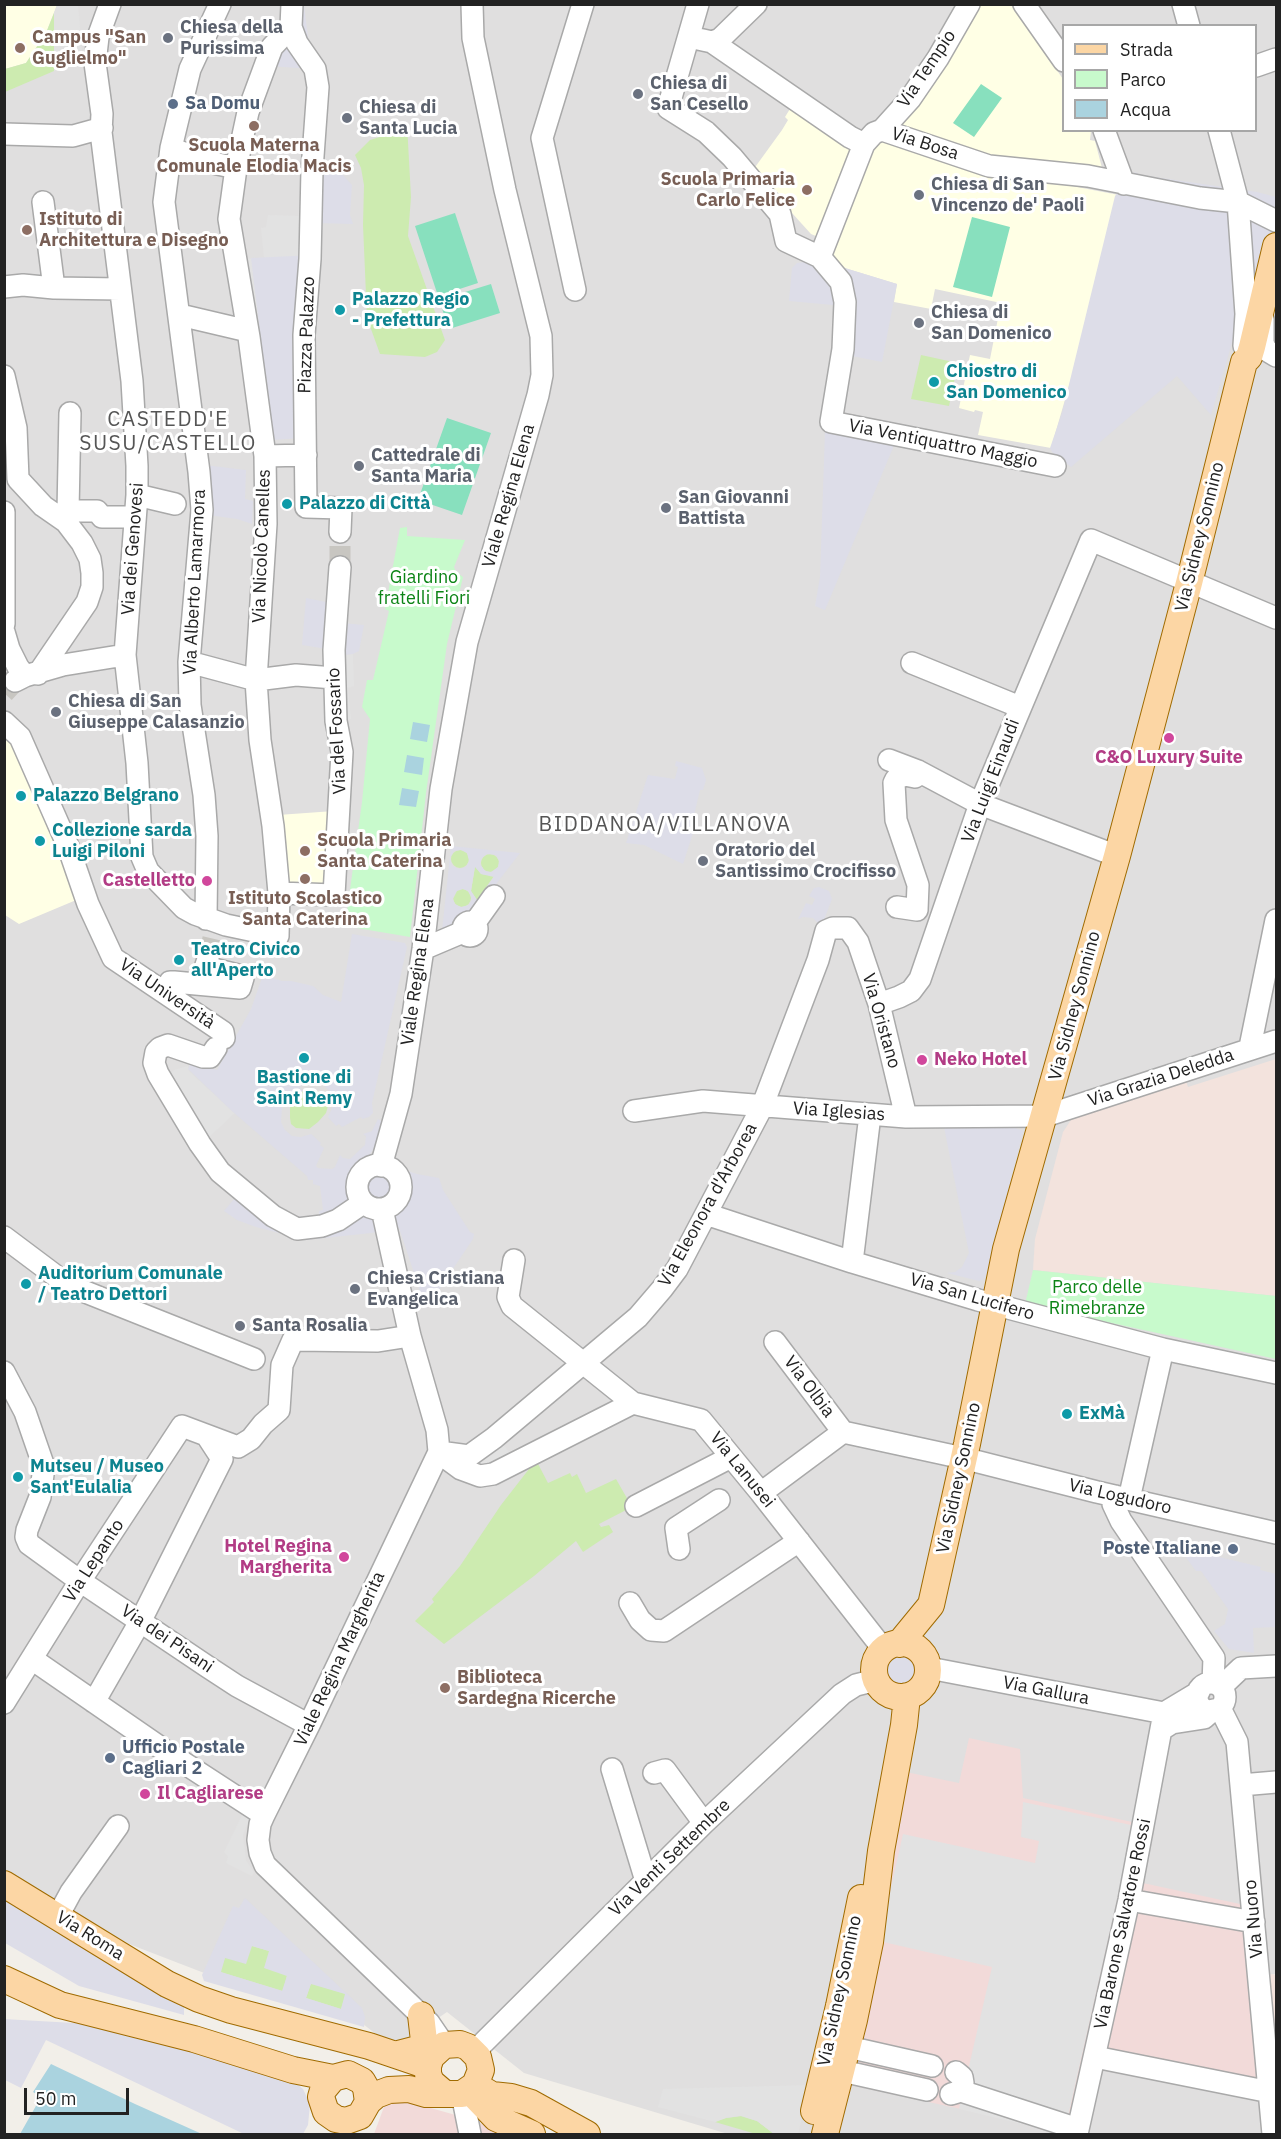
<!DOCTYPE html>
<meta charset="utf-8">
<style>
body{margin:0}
#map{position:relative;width:1281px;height:2139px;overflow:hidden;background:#f2efe9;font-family:"IBM Plex Sans",sans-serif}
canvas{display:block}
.frame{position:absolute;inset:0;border:6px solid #222;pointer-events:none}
.legend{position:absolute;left:1062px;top:24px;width:195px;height:108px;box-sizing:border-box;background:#fff;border:2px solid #a7a7a7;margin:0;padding:8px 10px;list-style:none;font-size:18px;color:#222}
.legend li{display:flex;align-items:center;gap:12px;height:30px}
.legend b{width:30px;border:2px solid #a7a7a7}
.scale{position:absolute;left:24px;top:2088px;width:105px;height:27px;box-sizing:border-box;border:3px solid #222;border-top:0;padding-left:8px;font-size:18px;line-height:21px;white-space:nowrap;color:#222;-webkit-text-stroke:4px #fff;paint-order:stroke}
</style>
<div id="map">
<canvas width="1281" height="2139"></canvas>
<div class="frame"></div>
<ul class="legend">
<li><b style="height:8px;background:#fcd6a4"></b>Strada</li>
<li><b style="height:16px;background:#c8facc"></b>Parco</li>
<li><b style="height:16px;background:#aad3df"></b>Acqua</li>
</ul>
<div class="scale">50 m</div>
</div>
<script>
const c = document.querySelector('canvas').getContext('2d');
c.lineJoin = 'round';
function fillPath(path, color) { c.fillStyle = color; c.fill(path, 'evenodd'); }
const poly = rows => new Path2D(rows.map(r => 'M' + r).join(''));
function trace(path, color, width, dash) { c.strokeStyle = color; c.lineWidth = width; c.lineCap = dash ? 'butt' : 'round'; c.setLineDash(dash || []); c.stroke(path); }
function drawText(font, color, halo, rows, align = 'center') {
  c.font = font + ' "IBM Plex Sans",sans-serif'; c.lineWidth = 6; c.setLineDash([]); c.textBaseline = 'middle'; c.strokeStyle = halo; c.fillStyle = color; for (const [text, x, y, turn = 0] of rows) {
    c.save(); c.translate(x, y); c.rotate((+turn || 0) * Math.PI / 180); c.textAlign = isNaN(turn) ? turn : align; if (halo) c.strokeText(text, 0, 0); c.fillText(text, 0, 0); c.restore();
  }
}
const residential = poly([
 [5,5,1276,5,1276,1974,1270,1975,1276,2046,1276,2134,728,2134,524,2073,447,2012,394,2048,354,2017,212,1976,129,1944,5,1870],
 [1064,26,1256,26,1256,130,1064,130]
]);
const commercial = poly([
 [969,1738,1020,1749,1023,1798,1141,1824,1129,1880,1240,1904,1262,2083,1086,2045,1066,2132,837,2082,906,1772,959,1783],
 [388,2096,452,2114,513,2134,374,2134]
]);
const education = poly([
 [5,5,57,5,46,33,26,63,5,69],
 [978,5,1011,5,1063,79,1064,130,1091,131,1090,140,1095,141,1102,168,1005,163,892,127],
 [793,104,858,148,823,239,811,234,753,170,782,130,788,120,785,117],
 [872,137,912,151,957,164,1124,196,1051,448,978,435,983,412,975,410,974,412,959,408,970,355,990,359,1001,303,935,289,931,309,894,302,897,284,835,265,830,258],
 [10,734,81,898,19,924,5,915,4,736],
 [334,811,330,887,282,885,278,815]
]);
const military = poly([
 [1276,1059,1276,1296,1033,1270,1035,1239,1063,1132,1071,1120,1080,1115,1185,1078,1188,1087],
 [1270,1974,1276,1975,1276,2046]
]);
const grass = poly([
 [54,13,54,71,5,92,5,69,26,63,46,33],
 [398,124,407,124,411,197,408,236,445,340,437,352,425,357,380,354,367,318,363,225,364,185,361,168,355,155,370,140,383,136],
 [921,355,958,363,949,406,911,399],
 '451 859a9 9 0 1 1 18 0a9 9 0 1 1-18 0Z',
 '481 863a9 9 0 1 1 18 0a9 9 0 1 1-18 0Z',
 [475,866,481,874,494,876,477,900,471,891],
 '453 898a9 9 0 1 1 18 0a9 9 0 1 1-18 0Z',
 [310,1090,322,1092,328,1097,328,1106,326,1113,318,1122,309,1129,296,1128,291,1124,290,1118,290,1105,303,1091],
 [536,1460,548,1483,570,1473,572,1477,577,1474,586,1493,616,1479,632,1507,599,1524,601,1527,609,1525,613,1532,583,1552,576,1541,534,1576,444,1644,415,1621,434,1602,432,1599,460,1566,501,1505],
 [252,1946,269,1951,287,1975,283,1991,220,1972,225,1957],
 [311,1983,346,1994,341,2009,306,1998],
 [741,2116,757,2121,774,2134,756,2134,715,2122,726,2118]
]);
const park = poly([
 [407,527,407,536,465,540,454,567,456,572,463,577,447,644,426,793,410,937,345,926,362,802,370,719,362,707,367,680,373,680,389,611,385,609,400,528],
 [1033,1270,1276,1296,1276,1359,1025,1304]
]);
const pitch = poly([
 [981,84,1002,98,974,137,953,123],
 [455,213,478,283,438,296,415,226],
 [972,217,1010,227,992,297,953,287],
 [491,284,500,313,449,329,439,300],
 [447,418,491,433,462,515,418,500]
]);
const parking = poly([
 [57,5,78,5,83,59,54,71,54,13],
 [268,215,304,216,304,256,276,330,254,330,243,259,264,258,261,228,266,227],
 [353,654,354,686,348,688,351,719,339,721,336,656],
 [188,1066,189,1071,235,1113,202,1144,164,1078,174,1070],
 [499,1440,512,1455,490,1469,473,1464],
 [1023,1802,1131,1825,1121,1883,1064,2134,959,2109,992,1967,879,1941,903,1834,1035,1863,1039,1841,1021,1837],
 [242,1815,250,1818,243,1835,246,1860,254,1872,252,1876,226,1863,228,1857,224,1852],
 [810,2085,798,2134,774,2134,757,2121,741,2116,726,2118,715,2122,658,2107,663,2089]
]);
const plaza = poly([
 [291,5,304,5,312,69,269,66],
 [317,170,339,171,352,185,350,215,353,224,316,223],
 [1135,172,1141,175,1257,192,1276,197,1276,330,1275,337,1236,329,1211,415,1177,376,1071,467,1052,452,1050,448,1062,413,1115,196],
 [315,255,313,301,315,437,273,440,251,258],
 [805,262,835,265,897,284,882,362,852,356,833,326,833,305,789,301,792,268,797,263],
 [825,431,895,443,825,610,815,606,820,577],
 [204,465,246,470,245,499,253,501,252,524,237,519,208,515],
 [306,598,336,604,333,650,302,645],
 [342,623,364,625,359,651,353,654,336,656],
 [676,761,702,768,706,780,703,790,700,790,694,815,697,816,694,830,683,864,644,845,626,843,648,775,675,779,678,767,675,766],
 [451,846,520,853,473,914,442,931],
 [461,850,467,853,469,861,466,867,459,869,452,866,450,858,454,851],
 [487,854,496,855,499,861,498,867,491,872,485,871,480,864,482,858],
 [475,867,481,874,494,877,477,900,471,891],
 [463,889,468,891,472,899,469,905,461,907,455,904,453,899,457,891],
 [819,887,829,891,832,899,820,930,818,923,813,918,803,917,798,919,806,903,812,905,815,899,809,896,814,888],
 [352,934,405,943,407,947,372,1103,373,1113,369,1117,362,1119,361,1117,342,1127,339,1124,336,1126,328,1117,334,1104,332,1093,321,1083,311,1081,299,1087,303,1091,295,1098,291,1095,286,1100,282,1108,281,1122,285,1130,292,1136,301,1137,311,1134,321,1143,320,1145,324,1148,316,1166,318,1168,332,1169,335,1167,340,1155,343,1158,350,1159,365,1145,366,1136,363,1134,372,1131,378,1119,387,1125,368,1158,417,1174,439,1178,443,1190,470,1232,474,1234,473,1239,426,1309,399,1228,371,1233,306,1240,256,1227,237,1220,224,1211,245,1186,268,1205,295,1217,319,1215,319,1211,323,1210,320,1186,313,1184,313,1180,308,1180,307,1176,233,1112,188,1069,191,1062,217,1070,251,1009,263,975,282,981,291,981,313,986,323,995,341,1002],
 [944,1127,1013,1127,1023,1131,987,1274,983,1280,979,1281,947,1273,955,1272,962,1267,969,1253],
 [1179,1545,1195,1548,1194,1551,1261,1567,1260,1570,1276,1574,1276,1627,1253,1628,1254,1653,1229,1649,1214,1631,1225,1624,1228,1609,1201,1571,1196,1571,1179,1548],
 '884 1669a18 18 0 1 1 36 0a18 18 0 1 1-36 0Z',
 [4,1889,98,1958,184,2002,184,2015,79,1986,5,1943],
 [245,1898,362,2008,365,2017,364,2027,204,1981,202,1975,233,1906,239,1908],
 [252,1946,269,1951,264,1968,287,1976,282,1991,221,1972,225,1958,246,1964],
 [311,1984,345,1994,341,2009,306,1998],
 [4,2019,91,2024,263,2071,296,2083,303,2089,310,2104,308,2125,303,2134,244,2134,46,2040,21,2088,5,2080]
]);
const water = poly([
 [413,722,430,725,427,742,410,739],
 [407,755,424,758,422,775,404,772],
 [402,788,419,791,416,807,399,805],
 [51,2064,135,2104,202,2134,20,2134,41,2097,33,2092]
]);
const minorTunnel = poly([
 [340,567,340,532],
 [4,693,15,681],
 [208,959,214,934]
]);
const minor = poly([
 [110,4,98,37,95,63,102,114,101,132,132,381,137,466,137,495,125,655,137,763,142,857,148,871,184,908,195,914,226,925,278,936,279,893,273,826,260,740,256,680,266,524,265,456,249,337,229,219,236,168,248,112,272,47,291,27],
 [292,4,291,27,297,43,315,69,318,87,312,170,310,259,304,335,306,507,341,508,340,532],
 [698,4,668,108,706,132,732,157,780,214,786,241,820,257,841,282,845,302,843,349,831,422,1055,466],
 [1024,4,1064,61],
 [1183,4,1189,26],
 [689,37,712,42,850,137,864,144],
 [712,42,720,39,756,4],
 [1256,66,1276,59],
 [882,130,910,99,938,58,969,4],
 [1104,130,1124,184],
 [1219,130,1238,202,1246,314,1244,346],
 [4,134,73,136,102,128],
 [171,148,204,161,236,168],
 [43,202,54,288],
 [820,257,864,144,874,133,882,130,989,166,1088,176,1200,198,1238,202,1276,221],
 [4,287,23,285,54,288,120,289],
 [575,290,542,138,583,4],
 [180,315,248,331],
 [1263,319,1263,343,1266,350,1276,356],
 [4,376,16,428,18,479,43,506,66,522,82,543,90,559,92,573,92,587,87,602,38,674],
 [265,456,306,455],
 [137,495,175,504],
 [68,511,97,511,102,517,135,517],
 [4,512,4,624],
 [66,522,68,511,70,413],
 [4,632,9,649,18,667,25,676],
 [189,662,256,680,296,675,334,678],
 [912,663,1020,707],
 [15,681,25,676,63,665,125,655],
 [4,722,20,737,68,846,88,904,113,958,223,1032,224,1038],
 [889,760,918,771,980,804,1117,856],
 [279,893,334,895,342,752,336,721,334,650,340,567],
 [897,907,917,910,918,885,896,820,894,783,896,779,905,775,915,777,918,771],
 [206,919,207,836,204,795,190,705,189,662,202,510,199,472,164,202,171,148,190,69,220,4],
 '463 929a7 7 0 1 1 14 0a7 7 0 1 1-14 0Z',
 [474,924,494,896],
 [423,949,463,932],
 [165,993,170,982,174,982,240,988,243,978,242,976,209,968,206,965,208,959],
 [879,1004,899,997,911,991,920,979,980,804,1091,540,1276,618],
 [216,1048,210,1057,203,1057,168,1045,160,1048,156,1052,154,1063,158,1074,200,1144,220,1172,273,1216,297,1229,322,1226,338,1220,363,1203],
 [1253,1048,1251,1042,1276,920],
 [634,1111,703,1101,906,1117,1045,1116,1276,1041],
 '357 1187a22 22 0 1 1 44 0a22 22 0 1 1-44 0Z',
 [381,1166,401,1094,423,949,441,789,467,642,538,395,542,375,541,336,505,190,473,38,472,4],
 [382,1209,410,1336,437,1430,439,1452,309,1725,264,1815,260,1824,258,1840,260,1853,265,1865,429,2023,444,2045],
 [706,1214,852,1262,978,1300,1163,1349,1276,1373],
 [4,1237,68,1285,254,1359],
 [514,1260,508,1297,512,1306,633,1403,701,1420,761,1493,884,1650],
 [852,1262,870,1115],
 [775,1342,843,1432],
 [4,1372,25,1412,44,1467,40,1497,27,1530,26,1537,29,1544,80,1581,208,1667,237,1686,309,1725],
 [439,1452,469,1456,494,1438,638,1317,662,1289,677,1269,762,1107,818,960,826,931,833,928,848,928,858,942,879,1004,906,1117],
 [442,1455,461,1469,480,1476,493,1474,633,1403],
 [761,1493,843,1432,963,1458,1097,1492,1276,1533],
 [1115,1496,1113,1504,1121,1521,1214,1658,1213,1683],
 [1129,1499,1163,1349],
 [636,1506,731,1457],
 [679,1549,676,1528,719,1500],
 [630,1603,640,1620,651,1630,664,1631,799,1541],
 [32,1659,161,1748,264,1815],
 [929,1668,1164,1713],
 '1197 1697a14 14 0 1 1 28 0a14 14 0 1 1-28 0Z',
 [1221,1687,1241,1668,1276,1666],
 [94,1702,141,1620,222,1459,207,1436],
 [4,1703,80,1581,182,1426,238,1447,251,1439,263,1424,279,1410,282,1365,293,1340,378,1341,410,1336],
 [1220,1708,1237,1742,1273,2134],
 [1164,1713,1199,1692],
 [1161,1730,1172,1723,1204,1718,1213,1710],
 [612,1769,646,1881],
 [654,1773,665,1770,704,1823],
 [1241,1785,1276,1782],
 [1129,1900,1254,1922],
 [58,1916,71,1892,118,1826],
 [848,2047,932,2066],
 [474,2052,704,1823,842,1694,856,1685,876,1680],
 [1095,2057,1270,2092],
 [842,2071,927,2090],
 [956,2072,962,2077,963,2083,961,2091],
 [462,2094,470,2134],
 [951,2094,961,2091,1078,2129],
 [1077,2134,1129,1900,1164,1713]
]);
const major = poly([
 '874 1670a27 27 0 1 1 54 0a27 27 0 1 1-54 0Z',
 [899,1644,931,1605,967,1444,1006,1249,1117,856,1189,583,1236,394,1244,362,1249,357,1252,347,1276,246],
 [4,1884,167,1984,199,1999,231,2010,369,2046,428,2066],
 [4,1979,60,2005,194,2039,293,2070,333,2078],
 [398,2054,421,2048,424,2041,421,2015],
 [475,2085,492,2095,511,2097,531,2103,587,2134],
 [470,2091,496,2118,532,2134],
 [368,2102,366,2088,362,2081,348,2074,333,2078,323,2090,321,2097,326,2112,336,2119,346,2121,360,2116,368,2102,376,2095,389,2090,409,2089,426,2094,462,2094,475,2085,481,2070,478,2057,468,2047,460,2044,444,2045,431,2057,428,2066,428,2074,431,2082,445,2094],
 [814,2111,839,2006,861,1898],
 [825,2134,854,2020,870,1942,881,1851,904,1725,907,1696]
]);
const markers = [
 [168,38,6,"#6b7280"],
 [20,48,6,"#8d6e63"],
 [638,94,6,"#6b7280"],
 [173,104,6,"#5c6f8a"],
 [347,118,6,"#6b7280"],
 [254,126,6,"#8d6e63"],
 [807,190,6,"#8d6e63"],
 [919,195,6,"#6b7280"],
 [27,230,6,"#8d6e63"],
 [340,310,6,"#0f9aa8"],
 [919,323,6,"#6b7280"],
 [934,382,6,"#0f9aa8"],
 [359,466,6,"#6b7280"],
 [287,504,6,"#0f9aa8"],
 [666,508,6,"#6b7280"],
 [56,712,6,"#6b7280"],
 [1169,738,6,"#d1479c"],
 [21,796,6,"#0f9aa8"],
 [40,841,6,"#0f9aa8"],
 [305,851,6,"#8d6e63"],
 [703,861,6,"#6b7280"],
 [305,879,6,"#8d6e63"],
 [207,881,6,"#d1479c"],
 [179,960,6,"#0f9aa8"],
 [304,1058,6,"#0f9aa8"],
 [922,1060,6,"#d1479c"],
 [26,1284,6,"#0f9aa8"],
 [355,1289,6,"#6b7280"],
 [240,1326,6,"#6b7280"],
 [1067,1414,6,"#0f9aa8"],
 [18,1477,6,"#0f9aa8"],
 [1233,1549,6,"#5c6f8a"],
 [344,1557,6,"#d1479c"],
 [445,1688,6,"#8d6e63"],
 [110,1758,6,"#5c6f8a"],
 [145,1794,6,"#d1479c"]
];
const worshipNames = [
 ["Chiesa della",180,28],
 ["Purissima",180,49],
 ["Chiesa di",650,84],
 ["San Cesello",650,105],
 ["Chiesa di",359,108],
 ["Santa Lucia",359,129],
 ["Chiesa di San",931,185],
 ["Vincenzo de' Paoli",931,206],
 ["Chiesa di",931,313],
 ["San Domenico",931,334],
 ["Cattedrale di",371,456],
 ["Santa Maria",371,477],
 ["San Giovanni",678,498],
 ["Battista",678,519],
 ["Chiesa di San",68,702],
 ["Giuseppe Calasanzio",68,723],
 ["Oratorio del",715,851],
 ["Santissimo Crocifisso",715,872],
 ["Chiesa Cristiana",367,1279],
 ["Evangelica",367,1300],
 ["Santa Rosalia",252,1326]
];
const educationNames = [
 ["Campus \"San",32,38],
 ["Guglielmo\"",32,59],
 ["Scuola Materna",254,146,"center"],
 ["Comunale Elodia Macis",254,167,"center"],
 ["Scuola Primaria",795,180,"right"],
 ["Carlo Felice",795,201,"right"],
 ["Istituto di",39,220],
 ["Architettura e Disegno",39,241],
 ["Scuola Primaria",317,841],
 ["Santa Caterina",317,862],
 ["Istituto Scolastico",305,899,"center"],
 ["Santa Caterina",305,920,"center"],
 ["Biblioteca",457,1678],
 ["Sardegna Ricerche",457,1699]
];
const streetNames = [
 ["Via Tempio",927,69,-56],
 ["Via Bosa",925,144,18],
 ["Piazza Palazzo",307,335,-88],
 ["Via Ventiquattro Maggio",943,444,11],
 ["Viale Regina Elena",509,496,-74],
 ["Via Sidney Sonnino",1200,537,-76],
 ["Via Nicolò Canelles",262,546,-88],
 ["Via dei Genovesi",133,549,-86],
 ["Via Alberto Lamarmora",195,582,-87],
 ["Via del Fossario",337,731,-93],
 ["Via Luigi Einaudi",991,781,-69],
 ["Viale Regina Elena",418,972,-82],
 ["Via Università",167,994,34],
 ["Via Sidney Sonnino",1075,1006,-75],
 ["Via Oristano",881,1021,74],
 ["Via Grazia Deledda",1161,1078,-18],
 ["Via Iglesias",839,1112,4],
 ["Via Eleonora d'Arborea",708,1205,-61],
 ["Via San Lucifero",972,1297,16],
 ["Via Olbia",809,1387,53],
 ["Via Lanusei",742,1470,51],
 ["Via Sidney Sonnino",959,1478,-78],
 ["Via Logudoro",1120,1497,13],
 ["Via Lepanto",94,1561,-57],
 ["Via dei Pisani",167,1639,34],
 ["Viale Regina Margherita",340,1659,-65],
 ["Via Gallura",1046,1691,11],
 ["Via Venti Settembre",670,1858,-44],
 ["Via Nuoro",1254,1919,-95],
 ["Via Barone Salvatore Rossi",1123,1924,-78],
 ["Via Roma",90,1936,32],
 ["Via Sidney Sonnino",840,1991,-78]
];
const serviceNames = [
 ["Sa Domu",185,104],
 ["Poste Italiane",1221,1549,"right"],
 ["Ufficio Postale",122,1748],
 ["Cagliari 2",122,1769]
];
const cultureNames = [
 ["Palazzo Regio",352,300],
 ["- Prefettura",352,321],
 ["Chiostro di",946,372],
 ["San Domenico",946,393],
 ["Palazzo di Città",299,504],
 ["Palazzo Belgrano",33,796],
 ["Collezione sarda",52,831],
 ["Luigi Piloni",52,852],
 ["Teatro Civico",191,950],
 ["all'Aperto",191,971],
 ["Bastione di",304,1078,"center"],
 ["Saint Remy",304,1099,"center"],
 ["Auditorium Comunale",38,1274],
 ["/ Teatro Dettori",38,1295],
 ["ExMà",1079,1414],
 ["Mutseu / Museo",30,1467],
 ["Sant'Eulalia",30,1488]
];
const parkNames = [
 ["Giardino",424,578],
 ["fratelli Fiori",424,599],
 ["Parco delle",1097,1288],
 ["Rimebranze",1097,1309]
];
const hotelNames = [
 ["C&O Luxury Suite",1169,758,"center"],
 ["Castelletto",195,881],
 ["Neko Hotel",934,1060,"left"],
 ["Hotel Regina",332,1547],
 ["Margherita",332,1568],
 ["Il Cagliarese",157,1794,"left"]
];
const quarterNames = [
 ["CASTEDD'E",168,420],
 ["SUSU/CASTELLO",168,444],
 ["BIDDANOA/VILLANOVA",665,825]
];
fillPath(residential, '#e0dfdf');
fillPath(commercial, '#f2dad9');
fillPath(education, '#ffffe5');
fillPath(military, '#f3e3dd');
fillPath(grass, '#cdebb0');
fillPath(park, '#c8facc');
fillPath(pitch, '#88e0be');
fillPath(parking, '#e2e2e2');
fillPath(plaza, '#dddde8');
fillPath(water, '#aad3df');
trace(minorTunnel, '#c8c6c1', 21, [21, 10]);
trace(minor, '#a9a9a9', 24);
trace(major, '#a06b00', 28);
trace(minor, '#fff', 21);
trace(major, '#fcd6a4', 26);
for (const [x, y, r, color] of markers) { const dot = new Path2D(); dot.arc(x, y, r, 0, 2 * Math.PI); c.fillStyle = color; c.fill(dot); trace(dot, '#fff', 2); }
drawText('bold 18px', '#5b616d', '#fff', worshipNames, 'left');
drawText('bold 18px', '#785e54', '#fff', educationNames, 'left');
drawText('18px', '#222', '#fff', streetNames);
drawText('bold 18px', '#4e5e75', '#fff', serviceNames, 'left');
drawText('bold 18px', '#0d838f', '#fff', cultureNames, 'left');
drawText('18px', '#0c8416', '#fff', parkNames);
drawText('bold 18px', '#b23c85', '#fff', hotelNames, 'right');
c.letterSpacing = '1.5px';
drawText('21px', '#555', '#fff', quarterNames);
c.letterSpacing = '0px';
</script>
